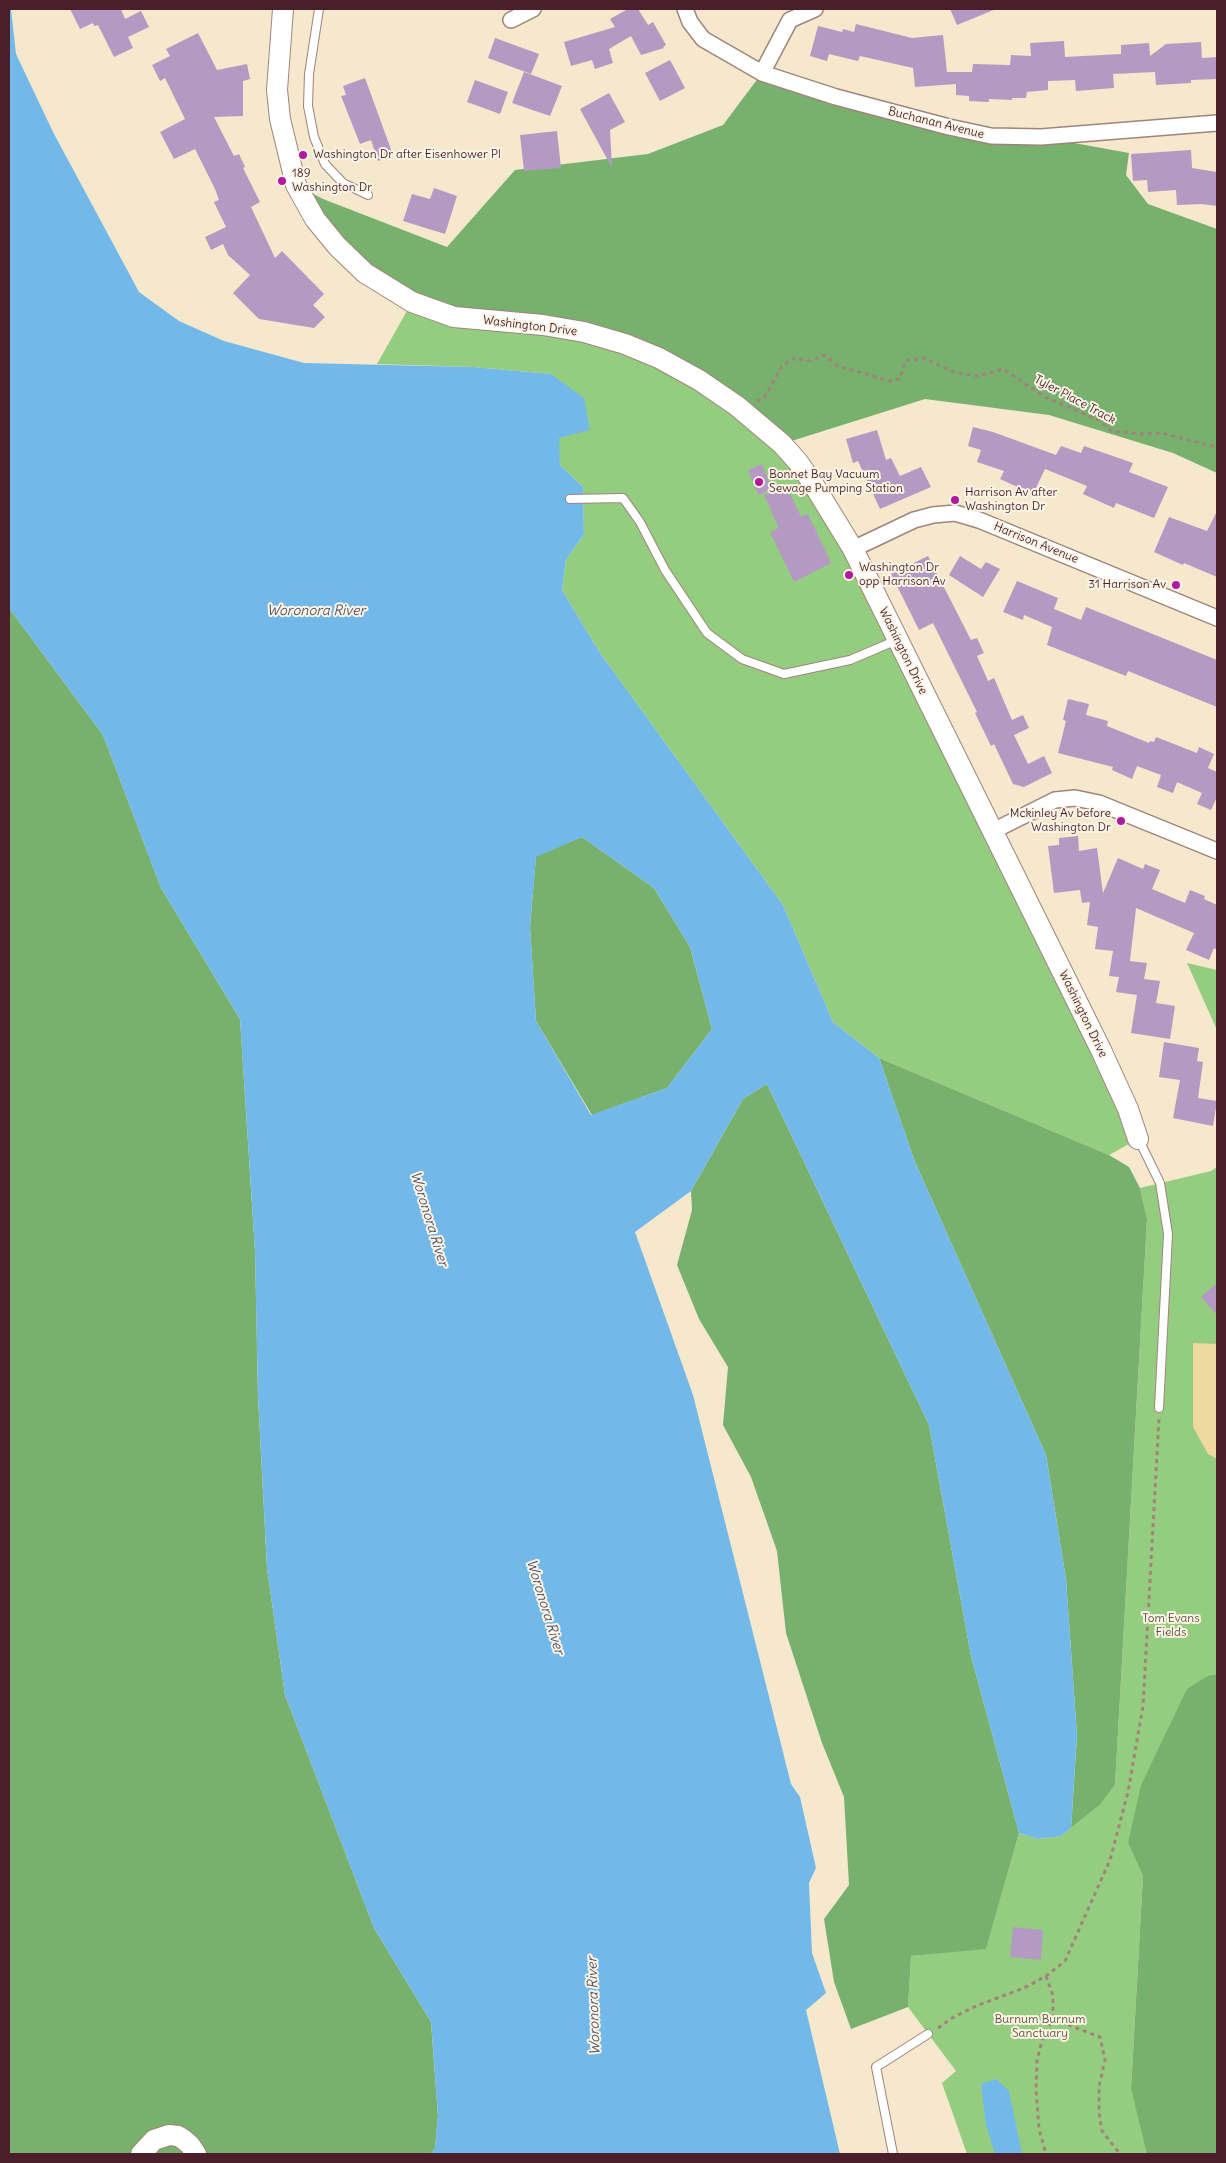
<!DOCTYPE html>
<style>
body{margin:0}
#map{position:relative;width:1226px;height:2163px;overflow:hidden;background:#f5e8cd;font-family:Delius,sans-serif}
canvas{display:block}
.frame{position:absolute;inset:0;border:10px solid #4a1f2b;pointer-events:none}
</style>
<div id="map">
<canvas width="1226" height="2163"></canvas>
<div class="frame"></div>
</div>
<script>
const c = document.querySelector('canvas').getContext('2d');
c.lineJoin = 'round';
function fillPath(path, color) { c.fillStyle = color; c.fill(path, 'evenodd'); }
const poly = rows => new Path2D(rows.map(r => 'M' + r).join(''));
function trace(path, color, width, dash) { c.strokeStyle = color; c.lineWidth = width; c.lineCap = dash ? 'butt' : 'round'; c.setLineDash(dash || []); c.stroke(path); }
function drawText(font, color, halo, rows, align = 'center') {
  c.font = font + ' Delius,sans-serif'; c.lineWidth = 4; c.setLineDash([]); c.textBaseline = 'middle'; c.strokeStyle = halo; c.fillStyle = color; for (const [text, x, y, turn = 0] of rows) {
    c.save(); c.translate(x, y); c.rotate((+turn || 0) * Math.PI / 180); c.textAlign = isNaN(turn) ? turn : align; if (halo) c.strokeText(text, 0, 0); c.fillText(text, 0, 0); c.restore();
  }
}
const green = poly([
 [412,302,543,325,699,380,812,482,1138,1139,1109,1155,879,1058,833,1022,783,905,600,653,562,590,566,560,584,534,583,487,560,465,551,374,473,367,377,364],
 [1187,963,1217,970,1217,1030],
 [1217,1167,1217,1674,1208,1675,1128,1843,1143,1876,1131,2089,1148,2152,1147,2154,967,2154,942,2083,956,2071,908,2007,911,1956,986,1948,1019,1833,1038,1839,1061,1836,1100,1805,1115,1785,1147,1219,1140,1188,1211,1171]
]);
const forest = poly([
 [762,73,949,127,1041,137,1129,153,1126,175,1148,204,1217,229,1217,473,1173,453,1049,415,925,399,782,444,625,344,454,317,365,273,296,185,323,199,447,247,515,170,648,154,723,125],
 [9,608,103,735,161,888,240,1019,255,1251,258,1397,267,1568,285,1695,374,1928,431,2022,438,2116,435,2148,431,2154,9,2154],
 [582,837,654,888,690,947,712,1029,667,1088,592,1115,536,1021,530,927,536,856],
 [879,1058,1109,1155,1129,1167,1140,1188,1147,1219,1115,1785,1100,1805,1071,1828,1077,1736,1066,1579,1046,1455,915,1162],
 [767,1084,929,1425,971,1656,1019,1833,986,1949,911,1956,908,2007,851,2029,834,1982,824,1919,849,1885,844,1797,822,1743,786,1633,777,1551,751,1477,723,1425,728,1367,699,1319,677,1265,692,1210,691,1191,743,1099],
 [1217,1674,1217,2154,1147,2154,1131,2089,1143,1876,1128,1843,1141,1785,1187,1689,1209,1675]
]);
const sand = poly([
 [1193,1343,1217,1344,1217,1459,1208,1454,1193,1427]
]);
const water = poly([
 [9,9,11,9,16,54,53,132,139,292,179,321,224,341,304,363,473,367,551,374,584,398,590,430,559,438,560,465,583,487,584,534,566,560,562,590,600,653,783,905,833,1022,879,1058,915,1162,1046,1455,1066,1579,1077,1736,1071,1828,1061,1836,1038,1839,1019,1833,971,1656,929,1425,767,1084,743,1099,691,1191,635,1232,693,1395,791,1784,800,1797,816,1868,809,1883,812,1953,826,1993,806,2010,840,2154,431,2154,435,2148,438,2116,431,2022,374,1928,285,1695,267,1568,258,1397,255,1251,240,1019,161,888,103,735,9,608],
 [582,837,654,888,690,947,712,1029,667,1088,591,1115,536,1021,530,927,536,857],
 [996,2079,1009,2091,1022,2154,995,2154,986,2125,981,2084]
]);
const building = poly([
 [70,9,121,9,125,19,141,11,149,27,128,37,133,48,114,57,98,25,94,26,93,23,80,29],
 [628,9,638,9,648,25,653,22,666,45,663,47,664,48,641,55,631,36,609,49,613,63,595,69,592,60,571,66,564,42,615,27,610,19],
 [950,9,996,9,957,25],
 [856,24,912,38,943,35,947,72,972,72,973,64,1010,65,1011,55,1031,56,1030,43,1064,41,1065,57,1121,54,1121,45,1149,43,1150,56,1166,44,1201,42,1202,58,1217,57,1217,79,1191,80,1191,83,1156,85,1155,72,1113,74,1114,88,1076,91,1075,80,1048,81,1048,90,1027,92,1026,98,1012,98,1012,100,989,99,989,102,969,101,969,96,956,95,956,84,915,87,913,68,860,56,858,61,829,54,827,61,810,56,818,26,842,32,843,29,854,32],
 [198,33,217,70,247,64,250,79,243,81,243,116,214,117,234,156,239,154,245,167,243,168,260,202,251,207,275,258,282,251,324,294,313,305,325,317,314,328,259,319,233,293,250,275,228,255,223,244,211,250,205,237,226,227,214,202,219,200,215,189,195,149,174,159,160,132,185,119,165,78,160,81,152,65,170,56,166,49],
 [495,38,539,54,531,74,488,58],
 [670,60,685,88,660,101,645,73],
 [524,72,562,86,550,116,512,103],
 [365,78,393,155,378,161,371,140,360,144,341,96,346,95,343,86],
 [475,80,508,92,500,114,467,102],
 [609,93,625,122,610,130,612,168,580,109],
 [557,131,561,168,524,171,520,135],
 [1191,150,1192,168,1217,172,1217,206,1202,204,1177,205,1176,190,1148,192,1147,180,1133,181,1131,154],
 [434,188,457,196,445,234,403,221,412,194,430,199],
 [973,427,993,432,1056,455,1061,446,1081,453,1084,446,1133,463,1129,472,1168,487,1154,518,1116,503,1114,508,1083,494,1087,486,1045,469,1033,494,1000,479,1004,471,977,462,981,450,968,446],
 [877,430,886,460,891,458,900,476,921,467,931,487,880,509,858,461,853,463,846,439],
 [762,464,772,489,758,495,748,470],
 [786,485,801,517,808,514,831,563,794,582,770,532,779,528,764,495],
 [1217,511,1217,577,1184,563,1183,565,1154,552,1169,517,1207,531],
 [928,556,971,640,977,638,984,653,977,656,988,681,994,678,1012,720,1023,715,1029,728,1014,735,1028,764,1044,756,1052,773,1024,787,1013,784,994,744,991,746,975,713,977,712,933,623,919,630,891,574],
 [960,556,981,569,986,562,1000,569,983,597,949,575],
 [1017,581,1058,598,1054,609,1081,620,1086,607,1217,660,1217,707,1128,671,1126,676,1047,645,1052,627,1024,615,1023,620,1003,612],
 [1068,699,1089,704,1086,715,1108,721,1107,726,1149,743,1150,741,1154,742,1156,737,1197,753,1199,747,1214,754,1208,768,1217,772,1217,797,1211,810,1197,804,1202,793,1177,782,1173,793,1157,787,1161,775,1137,766,1132,779,1112,770,1113,767,1058,753,1066,721,1063,720],
 [1078,836,1079,851,1097,848,1103,893,1118,858,1143,869,1145,864,1160,870,1152,889,1185,903,1190,890,1205,896,1204,899,1217,905,1217,950,1214,948,1209,960,1186,950,1194,933,1136,908,1130,961,1147,963,1144,979,1160,981,1156,1003,1175,1006,1170,1039,1131,1033,1137,995,1116,992,1119,977,1109,976,1113,951,1095,949,1098,927,1087,925,1090,902,1082,903,1080,890,1054,893,1048,846,1059,845,1059,838],
 [1164,1042,1199,1048,1197,1061,1203,1062,1198,1098,1217,1101,1213,1126,1173,1118,1180,1080,1159,1077],
 [1217,1283,1217,1315,1201,1297],
 [1013,1927,1043,1930,1041,1960,1010,1957]
]);
const path = poly([
 [757,401,764,398,782,366,795,358,811,361,824,355,838,366,890,381,900,379,905,361,924,358,953,372,978,376,1003,369,1045,397,1099,420,1111,431,1144,434,1161,433,1217,447],
 [1046,1976,1053,1996,1053,2019,1042,2040,1037,2061,1036,2089,1039,2129,1046,2154],
 [1053,2019,1100,2037,1105,2060,1099,2087,1099,2112,1102,2131,1120,2154],
 [938,2028,952,2018,976,2006,1024,1988,1046,1976,1065,1961,1110,1860,1128,1792,1143,1706,1159,1418]
]);
const service = poly([
 [319,9,309,74,308,106,314,137,325,164,343,183,368,195],
 [570,499,623,498,640,522,665,570,707,633,742,659,784,674,850,660,897,640],
 [1139,1140,1160,1183,1168,1234,1159,1408],
 [893,2154,876,2067,928,2034]
]);
const minor = poly([
 [685,9,690,22,703,39,762,73,836,97,949,127,991,136,1041,137,1217,123],
 [511,20,533,9],
 [762,73,790,20,815,9],
 [853,549,914,520,933,515,955,513,979,520,1217,618],
 [993,831,1055,800,1075,798,1099,803,1217,851]
]);
const tertiary = poly([
 [283,9,277,90,280,119,296,185,315,219,337,246,365,273,412,302,454,317,543,325,584,332,625,344,659,358,699,380,737,406,782,444,798,462,812,482,853,549,1101,1050,1128,1109,1138,1139],
 [141,2154,154,2140,169,2135,178,2136,183,2139,190,2145,196,2154]
]);
const markers = [
 [303,155,5,"#b5179e"],
 [282,181,5,"#b5179e"],
 [759,482,5,"#b5179e"],
 [955,500,5,"#b5179e"],
 [849,575,5,"#b5179e"],
 [1176,585,5,"#b5179e"],
 [1121,821,5,"#b5179e"]
];
const streetNames = [
 ["Buchanan Avenue",936,123,14],
 ["Washington Drive",530,326,7],
 ["Tyler Place Track",1075,400,28],
 ["Harrison Avenue",1036,543,22],
 ["Washington Drive",903,651,64],
 ["Washington Drive",1083,1014,64]
];
const poiNames = [
 ["Washington Dr after Eisenhower Pl",313,155],
 ["189",292,174],
 ["Washington Dr",292,188],
 ["Bonnet Bay Vacuum",769,475],
 ["Sewage Pumping Station",769,489],
 ["Harrison Av after",965,493],
 ["Washington Dr",965,507],
 ["Washington Dr",859,568],
 ["opp Harrison Av",859,582],
 ["31 Harrison Av",1166,585,"right"],
 ["Mckinley Av before",1111,814,"right"],
 ["Washington Dr",1111,828,"right"]
];
const parkNames = [
 ["Tom Evans",1171,1619],
 ["Fields",1171,1633],
 ["Burnum Burnum",1040,2020],
 ["Sanctuary",1040,2034]
];
const waterNames = [
 ["Woronora River",316,611],
 ["Woronora River",429,1219,73],
 ["Woronora River",545,1607,73],
 ["Woronora River",594,2006,-92]
];
fillPath(green, '#95cd80');
fillPath(forest, '#78b06e');
fillPath(sand, '#eeda9e');
fillPath(water, '#72b9e9');
fillPath(building, '#b499c2');
trace(service, '#a0847c', 10);
trace(minor, '#a0847c', 18);
trace(tertiary, '#a0847c', 22);
trace(path, '#a0847c', 3, [4, 4]);
trace(service, '#fff', 8);
trace(minor, '#fff', 15);
trace(tertiary, '#fff', 20);
for (const [x, y, r, color] of markers) { const dot = new Path2D(); dot.arc(x, y, r, 0, 2 * Math.PI); c.fillStyle = color; c.fill(dot); trace(dot, '#fcf5e5', 2); }
drawText('12px', '#4a1f2b', '#fcf5e5', streetNames);
drawText('12px', '#4a1f2b', '#fcf5e5', poiNames, 'left');
drawText('12px', '#605344', '#fcf5e5', parkNames);
drawText('italic 14px', '#58556e', '#fcf5e5', waterNames);
</script>
